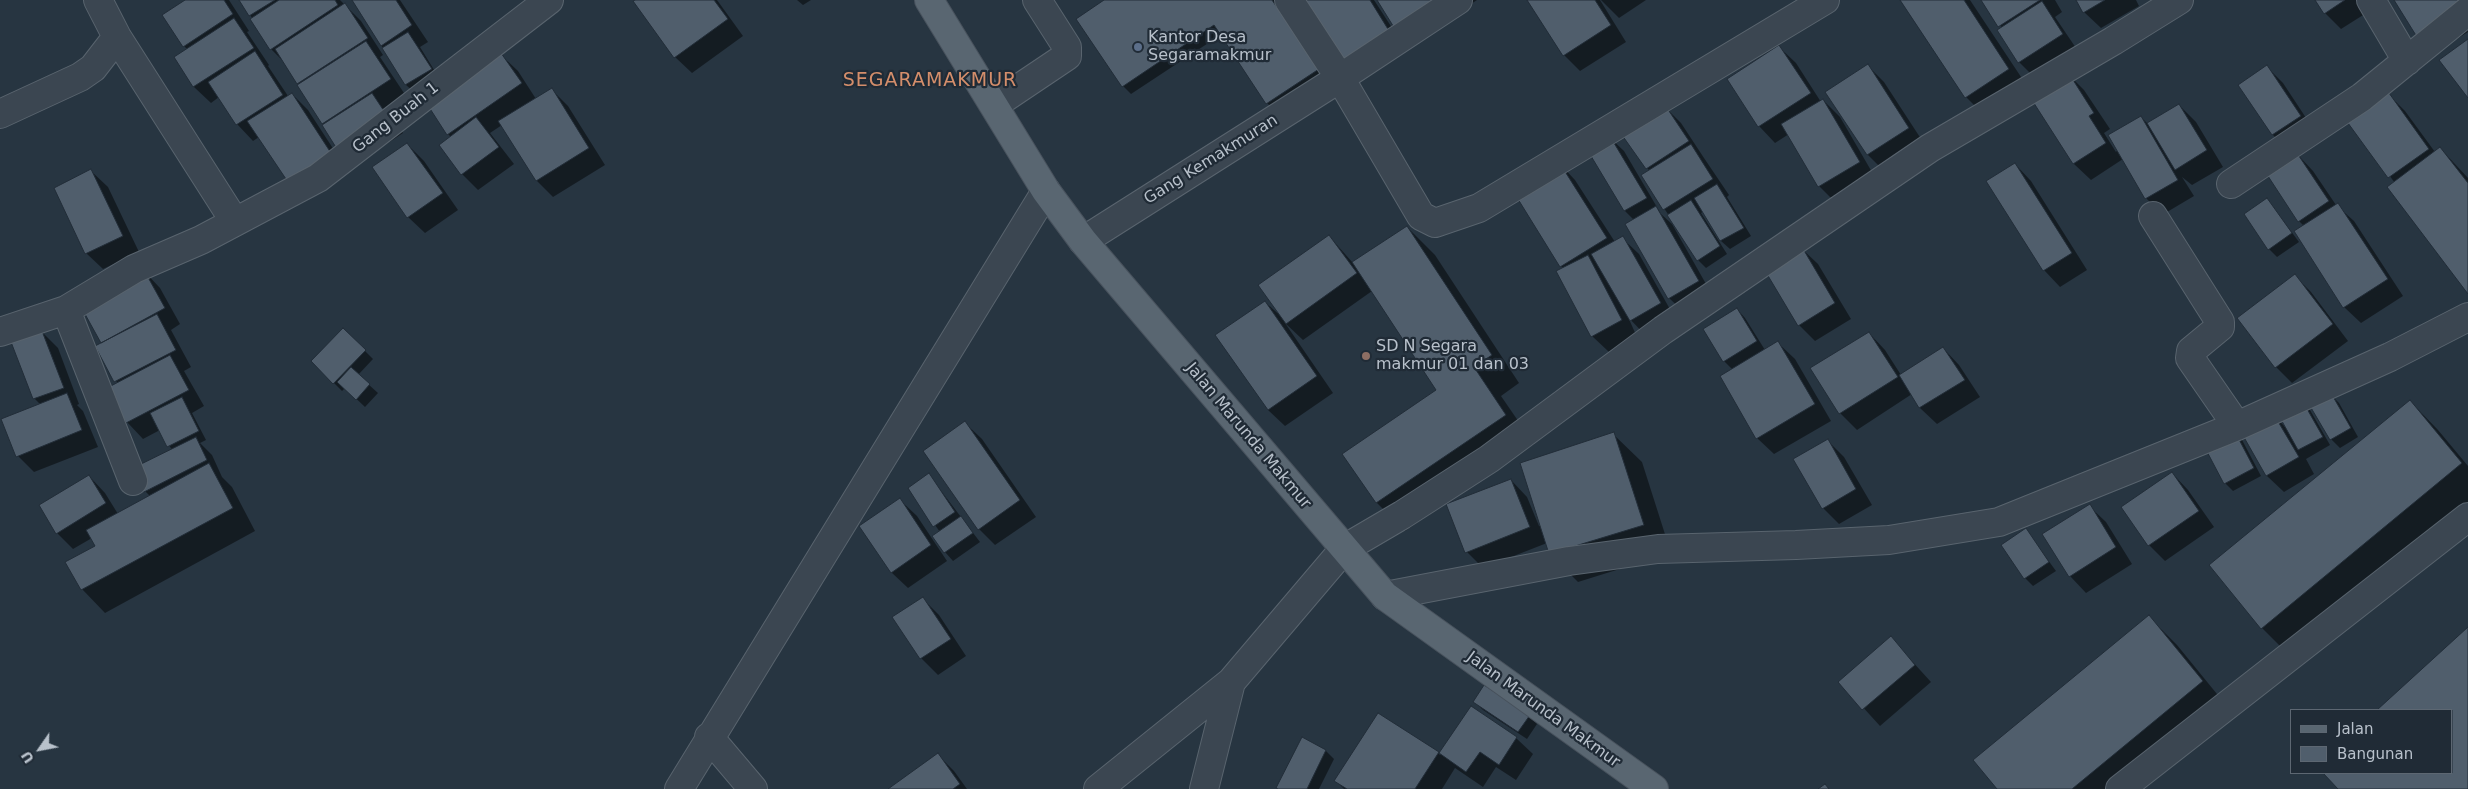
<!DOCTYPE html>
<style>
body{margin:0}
#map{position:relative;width:2468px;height:789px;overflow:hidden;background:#273541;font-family:"DejaVu Sans",sans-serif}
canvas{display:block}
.legend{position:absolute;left:2290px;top:709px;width:162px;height:65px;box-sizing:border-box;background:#202b36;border:1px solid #5d6772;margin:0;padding:6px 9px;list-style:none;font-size:15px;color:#b8c1cb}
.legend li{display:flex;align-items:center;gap:10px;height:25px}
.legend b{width:25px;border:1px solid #5d6772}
.north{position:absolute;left:15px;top:724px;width:50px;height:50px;-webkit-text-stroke:4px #202b36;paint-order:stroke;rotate:237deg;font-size:14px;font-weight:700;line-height:20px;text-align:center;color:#b8c1cb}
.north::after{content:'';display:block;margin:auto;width:18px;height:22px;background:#b8c1cb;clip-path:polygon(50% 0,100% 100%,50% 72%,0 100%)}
</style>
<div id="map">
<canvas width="2468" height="789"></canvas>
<ul class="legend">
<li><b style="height:6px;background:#596671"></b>Jalan</li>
<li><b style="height:14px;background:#505e6c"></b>Bangunan</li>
</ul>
<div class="north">U</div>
</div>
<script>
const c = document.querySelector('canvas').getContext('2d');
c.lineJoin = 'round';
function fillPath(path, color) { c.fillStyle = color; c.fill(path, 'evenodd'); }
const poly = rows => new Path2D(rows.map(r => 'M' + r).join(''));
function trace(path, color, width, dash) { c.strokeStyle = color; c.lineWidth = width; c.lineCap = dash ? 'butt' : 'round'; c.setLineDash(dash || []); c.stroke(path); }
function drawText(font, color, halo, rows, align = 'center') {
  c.font = font + ' "DejaVu Sans",sans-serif'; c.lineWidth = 4.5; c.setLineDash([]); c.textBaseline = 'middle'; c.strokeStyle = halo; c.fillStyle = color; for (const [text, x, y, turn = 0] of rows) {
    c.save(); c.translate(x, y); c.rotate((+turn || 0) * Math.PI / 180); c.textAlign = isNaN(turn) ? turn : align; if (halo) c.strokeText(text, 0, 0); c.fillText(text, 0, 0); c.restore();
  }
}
const shadow = poly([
 [187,0,229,0,249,31,247,32,269,65,268,66,288,96,292,94,308,110,347,170,259,137,253,141,237,124,219,97,211,103,194,87,176,58,188,50,184,46],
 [241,0,340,0,361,21,383,55,380,57,406,96,388,111,403,133,355,165,338,148,299,86,300,85,286,64,271,49],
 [353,0,400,0,428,42,420,47,439,78,415,93,406,85],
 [637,0,717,0,743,36,692,73,675,57],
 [797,0,811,0,803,5],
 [1106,0,1274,0,1326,78,1275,111,1267,103,1222,34,1131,94,1123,86],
 [1305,0,1374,0,1407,51,1362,79],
 [1452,0,1477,0,1462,10],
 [1529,0,1600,0,1626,42,1580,71,1564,55],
 [1601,0,1646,0,1619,18],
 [1902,0,1970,0,2031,92,1989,120,1966,97],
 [1983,0,2055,0,2062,12,2055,17,2078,51,2035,78,2019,62,2002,28],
 [2077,0,2136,0,2139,6,2101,28,2084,12],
 [2316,0,2361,0,2368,12,2341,29,2325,13],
 [2395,0,2468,0,2468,32,2434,53],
 [1779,47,1796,63,1821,102,1823,100,1840,117,1876,179,1836,203,1819,186,1789,134,1775,143,1759,126],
 [501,55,518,71,536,99,552,90,568,106,605,165,553,197,537,181,502,125,490,133,514,164,478,190,462,174,451,137,448,134],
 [1868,66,1884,82,1925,145,1884,171,1868,155,1827,92],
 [2267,67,2283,83,2316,133,2289,151,2273,135,2239,85],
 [2068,74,2084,90,2110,129,2104,133,2116,152,2141,117,2148,124,2179,105,2196,122,2223,167,2192,185,2182,177,2194,196,2162,215,2146,198,2123,159,2091,180,2074,164,2031,97],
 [2389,95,2405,111,2435,152,2440,148,2468,178,2468,292,2395,183,2350,123],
 [1665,107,1681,123,1704,158,1729,195,1727,197,1751,236,1730,249,1721,241,1704,211,1701,213,1727,254,1706,268,1698,260,1643,176,1650,171,1647,168],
 [1607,135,1624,151,1661,214,1672,224,1714,298,1686,314,1669,298,1634,220,1625,211],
 [407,144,424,161,458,210,425,233,408,217],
 [2297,154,2313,171,2336,205,2354,221,2403,296,2361,323,2344,307,2304,226,2299,221],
 [1559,163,1575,180,1615,242,1622,238,1639,254,1676,320,1647,337,1628,317,1637,337,1609,352,1592,336,1563,269,1514,192],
 [2015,164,2031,181,2087,270,2060,287,2044,270,1988,181],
 [91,171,108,187,139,252,103,269,86,253],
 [2267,199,2299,242,2277,257,2269,249],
 [1407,227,1435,255,1519,383,1501,396,1534,444,1405,531,1377,503,1344,454,1438,390,1372,291,1303,340,1285,323,1333,393,1285,426,1268,410,1265,302,1283,318,1329,236,1353,263],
 [1801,248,1818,264,1851,319,1815,341,1799,325],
 [144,271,160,288,180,324,171,330,191,367,184,371,204,406,192,413,206,440,200,443,212,455,222,477,232,487,255,531,105,613,82,589,97,547,92,538,73,549,57,533,89,476,105,493,118,514,150,496,145,491,172,450,160,430,143,439,127,422,118,384,97,347,103,344],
 [2295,276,2311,292,2348,341,2292,383,2276,367],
 [1737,309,1745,318,1765,350,1778,343,1795,359,1831,421,1774,454,1757,438,1733,370,1724,361],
 [343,329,373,359,358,375,378,393,365,407,345,388,342,391,312,361],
 [42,332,58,348,79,404,77,405,83,411,98,447,34,472,18,456,41,405,34,398],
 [1869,333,1885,350,1901,375,1943,348,1959,365,1980,397,1937,424,1920,408,1912,394,1857,430,1840,413,1812,369],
 [2331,395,2339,403,2358,437,2340,448,2331,439,2312,406],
 [2410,401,2438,430,2468,466,2468,510,2290,656,2262,628,2211,566],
 [2302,402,2310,410,2330,445,2306,459,2314,474,2284,492,2267,476,2242,433,2273,414,2285,427],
 [965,423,982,439,1036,517,995,545,979,529],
 [1613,434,1642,462,1671,553,1578,582,1550,554,1547,543,1483,568,1467,552,1511,480,1527,497,1539,526,1541,526],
 [2241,438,2261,476,2233,491,2225,483,2204,445],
 [1827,440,1844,457,1872,505,1839,524,1823,508],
 [2172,473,2188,490,2214,527,2165,561,2149,545],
 [929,475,980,542,953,561,945,552,940,532,909,489],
 [900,500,917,516,947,561,908,588,891,572],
 [2089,506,2106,522,2132,564,2086,593,2070,576],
 [2026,530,2056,571,2033,586,2025,578],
 [923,599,939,615,966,656,938,675,921,658,894,618],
 [2149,617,2177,645,2230,710,2134,789,1999,789],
 [2468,629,2468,789,2339,789,2324,773,2452,773,2452,710,2379,710],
 [1891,638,1931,682,1880,726,1840,682],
 [1475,702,1529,716,1537,724,1527,739,1483,710],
 [1471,708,1516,738,1533,754,1516,780,1496,767,1483,787,1455,768,1442,789,1344,789,1336,781,1438,753,1440,755],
 [1303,739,1326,751,1334,759,1319,789,1279,789],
 [938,755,954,771,967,789,890,789]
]);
const building = poly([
 [185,0,224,0,233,14,183,47,162,15,185,0],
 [239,0,275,0,249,16,239,0],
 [279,0,335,0,338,5,270,50,250,19,279,0],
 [352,0,396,0,412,25,381,46,352,0],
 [635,0,714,0,728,19,674,58,633,1,635,0],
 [1104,0,1272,0,1319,69,1266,104,1214,25,1122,87,1076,19,1104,0],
 [1304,0,1370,0,1391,34,1345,64,1304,0],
 [1377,0,1439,0,1395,29,1377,0],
 [1527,0,1595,0,1611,25,1563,56,1527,0],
 [1900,0,1964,0,2009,69,1965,98,1900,0],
 [1981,0,2040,0,1998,27,1981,0],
 [2076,0,2105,0,2083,13,2076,0],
 [2315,0,2345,0,2324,14,2315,0],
 [2394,0,2468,0,2417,37,2394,0],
 [2042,1,2063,34,2018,63,1997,30,2042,1],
 [345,3,368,38,297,84,275,49,345,3],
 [234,18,254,48,193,87,174,57,234,18],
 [408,32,432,69,405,85,382,48,408,32],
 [2468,39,2468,98,2439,60,2468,39],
 [366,41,391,79,322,124,297,85,366,41],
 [1779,45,1811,93,1758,127,1727,79,1779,45],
 [255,51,283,95,236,125,208,82,255,51],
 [501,53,522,83,447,135,427,104,501,53],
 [1868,64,1909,128,1867,155,1825,92,1868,64],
 [2267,65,2301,116,2272,135,2238,85,2267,65],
 [2068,72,2094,113,2089,116,2106,143,2073,164,2030,97,2068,72],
 [552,88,589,148,536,181,498,121,552,88],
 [292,93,331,153,288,182,247,121,292,93],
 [372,93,388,117,337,149,322,125,372,93],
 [2389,93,2429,149,2388,178,2348,123,2389,93],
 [1823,99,1860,162,1818,187,1781,124,1823,99],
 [2179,104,2207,150,2175,170,2147,123,2179,104],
 [1665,105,1689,141,1646,169,1622,135,1665,105],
 [2141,116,2178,180,2145,199,2108,135,2141,116],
 [476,117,499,147,461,175,439,145,476,117],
 [1608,133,1647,198,1624,211,1585,146,1608,133],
 [407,143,443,193,407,218,372,167,407,143],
 [1691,144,1713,179,1663,210,1641,175,1691,144],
 [2440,147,2468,183,2468,294,2387,187,2440,147],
 [2297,153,2329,201,2298,222,2266,173,2297,153],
 [1559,162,1607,238,1560,267,1513,191,1559,162],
 [2015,163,2072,253,2043,271,1986,181,2015,163],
 [91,169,123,236,85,254,54,188,91,169],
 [1717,184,1744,228,1720,241,1694,198,1717,184],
 [2267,198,2292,233,2268,250,2244,214,2267,198],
 [1691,200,1720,246,1697,261,1667,215,1691,200],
 [2338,203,2388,279,2343,308,2294,231,2338,203],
 [1656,206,1699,281,1668,299,1625,224,1656,206],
 [1407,226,1492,355,1474,367,1506,415,1376,503,1342,454,1436,390,1352,262,1407,226],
 [1329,235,1357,273,1286,324,1258,285,1329,235],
 [1623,236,1661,303,1630,321,1591,254,1623,236],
 [1802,247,1835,303,1798,326,1764,269,1802,247],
 [1588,255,1622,320,1591,337,1556,271,1588,255],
 [144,270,165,308,101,343,80,305,144,270],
 [2295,274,2333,324,2275,368,2237,318,2295,274],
 [1265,301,1317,376,1268,410,1215,335,1265,301],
 [1737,308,1757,341,1723,362,1703,329,1737,308],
 [157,314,176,350,114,382,95,346,157,314],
 [343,328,366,350,333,384,311,361,343,328],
 [42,331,64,388,33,399,11,342,42,331],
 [1869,332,1898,377,1839,414,1810,368,1869,332],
 [1778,341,1815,404,1756,439,1720,376,1778,341],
 [1943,347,1965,380,1919,408,1899,375,1943,347],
 [170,355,189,390,126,423,107,388,170,355],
 [351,367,370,384,356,400,337,382,351,367],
 [67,393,82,430,16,457,1,419,67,393],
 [2331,393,2351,428,2330,440,2310,406,2331,393],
 [182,397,199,431,167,447,150,413,182,397],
 [2302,400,2323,437,2298,450,2278,414,2302,400],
 [2410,400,2462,463,2261,629,2209,565,2410,400],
 [2273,413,2299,457,2266,476,2241,432,2273,413],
 [965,421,1020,500,978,530,923,451,965,421],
 [2233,428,2254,468,2224,484,2203,444,2233,428],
 [1614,432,1644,525,1549,554,1520,463,1614,432],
 [196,437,207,460,144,492,133,468,196,437],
 [1828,439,1856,489,1822,509,1793,459,1828,439],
 [209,463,233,508,81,590,65,562,95,546,86,530,209,463],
 [2172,472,2199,511,2148,546,2121,507,2172,472],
 [929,473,955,512,933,527,908,488,929,473],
 [89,475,106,503,56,534,39,505,89,475],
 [1511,479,1530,527,1465,553,1446,504,1511,479],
 [900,498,931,545,891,573,859,526,900,498],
 [2090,504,2116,547,2069,577,2042,534,2090,504],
 [961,516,973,533,944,553,932,536,961,516],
 [2026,528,2049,562,2024,579,2001,545,2026,528],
 [923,597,951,639,920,659,892,617,923,597],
 [2149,615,2203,681,2072,789,1997,789,1973,760,2149,615],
 [2468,627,2468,789,2338,789,2323,773,2452,773,2452,710,2377,710,2468,627],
 [1891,636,1915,665,1862,710,1838,682,1891,636],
 [1484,685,1530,715,1518,732,1473,702,1484,685],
 [1471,706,1517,737,1499,765,1480,752,1466,772,1439,753,1471,706],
 [1378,713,1439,752,1415,789,1347,789,1334,781,1378,713],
 [1302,737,1326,750,1307,789,1278,789,1276,788,1302,737],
 [938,753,960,784,953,789,888,789,938,753],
 [1825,784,1829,789,1818,789,1825,784]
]);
const minor = poly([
 [98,0,117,37,235,222],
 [1289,0,1340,78,1421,216,1435,223,1479,208,1825,0],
 [2371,0,2407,61],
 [994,105,1067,56,1067,47,1037,0],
 [0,114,80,77,93,68,117,37],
 [2231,184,2362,97,2468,11],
 [2153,216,2220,322,2220,327,2191,351,2190,358,2237,426],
 [1083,241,1340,78,1458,0],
 [66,310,133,481],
 [0,332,66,310,134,269,201,240,318,178,549,0],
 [1385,596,1569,561,1658,549,1796,545,1889,540,1999,522,2237,426,2390,357,2468,317],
 [709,737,753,789],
 [679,789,1046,191],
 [1098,789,1231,682,1344,549,1402,515,1489,459,1663,330,1930,148,2113,41,2179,0],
 [1204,789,1231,682],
 [2120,789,2468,517]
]);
const major = poly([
 [929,0,1046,191,1083,241,1385,596,1654,789]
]);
const markers = [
 [1138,47,5,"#5c6f8a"],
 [1366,356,5,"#8d6e63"]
];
const poiNames = [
 ["Kantor Desa",1148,38],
 ["Segaramakmur",1148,56],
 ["SD N Segara",1376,347],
 ["makmur 01 dan 03",1376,365]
];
const streetNames = [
 ["Gang Buah 1",396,118,-38],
 ["Gang Kemakmuran",1211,160,-32],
 ["Jalan Marunda Makmur",1248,436,50],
 ["Jalan Marunda Makmur",1543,710,36]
];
const quarterNames = [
 ["SEGARAMAKMUR",930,81]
];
fillPath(shadow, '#0007');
fillPath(building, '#505e6c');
trace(building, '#222d38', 1);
trace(minor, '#59646e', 30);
trace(major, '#48525d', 30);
trace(minor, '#3b4651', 28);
trace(major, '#596671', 28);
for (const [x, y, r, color] of markers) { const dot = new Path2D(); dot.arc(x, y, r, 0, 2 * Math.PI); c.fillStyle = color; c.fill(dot); trace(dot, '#202b36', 2); }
drawText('16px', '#b8c1cb', '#202b36', poiNames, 'left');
drawText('16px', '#b8c1cb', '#202b36', streetNames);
c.letterSpacing = '1px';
drawText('19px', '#d48e6b', '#202b36', quarterNames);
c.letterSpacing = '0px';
</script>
